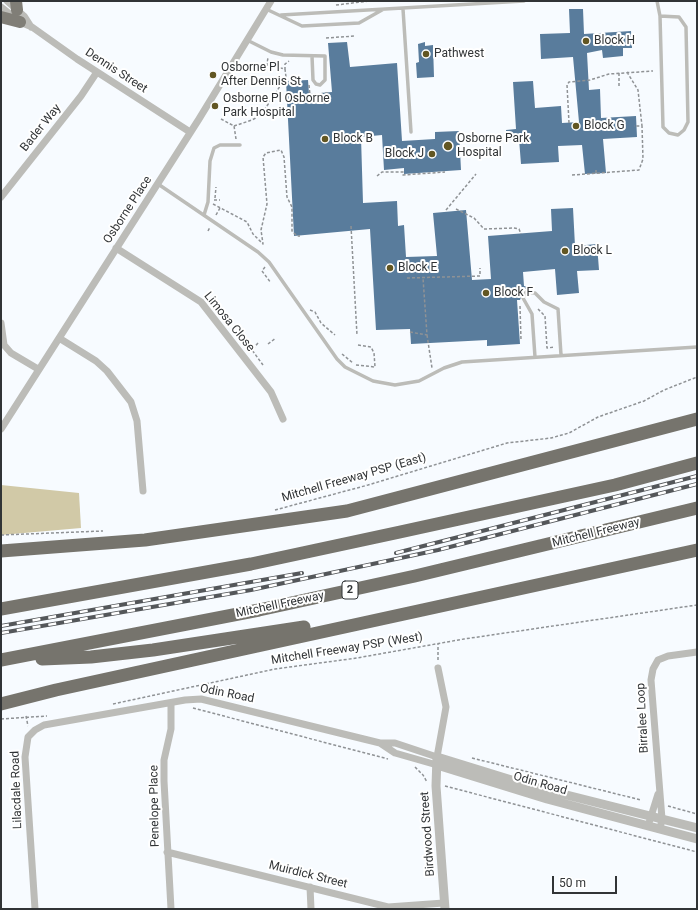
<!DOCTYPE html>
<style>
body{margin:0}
#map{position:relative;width:698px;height:910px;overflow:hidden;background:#f7fbff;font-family:Roboto,sans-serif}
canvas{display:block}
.frame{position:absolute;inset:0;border:2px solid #313436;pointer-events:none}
.scale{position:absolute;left:552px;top:876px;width:65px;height:18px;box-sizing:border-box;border:2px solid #313436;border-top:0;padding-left:5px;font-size:12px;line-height:14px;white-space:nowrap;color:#313436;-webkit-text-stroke:3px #fff;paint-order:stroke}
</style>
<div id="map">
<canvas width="698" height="910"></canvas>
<div class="frame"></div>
<div class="scale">50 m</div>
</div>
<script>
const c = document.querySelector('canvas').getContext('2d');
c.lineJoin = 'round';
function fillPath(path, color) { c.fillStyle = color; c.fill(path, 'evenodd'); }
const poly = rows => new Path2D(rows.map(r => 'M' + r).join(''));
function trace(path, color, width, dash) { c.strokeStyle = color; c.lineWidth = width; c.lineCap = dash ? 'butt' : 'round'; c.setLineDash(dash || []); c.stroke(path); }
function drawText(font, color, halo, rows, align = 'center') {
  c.font = font + ' Roboto,sans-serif'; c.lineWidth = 4; c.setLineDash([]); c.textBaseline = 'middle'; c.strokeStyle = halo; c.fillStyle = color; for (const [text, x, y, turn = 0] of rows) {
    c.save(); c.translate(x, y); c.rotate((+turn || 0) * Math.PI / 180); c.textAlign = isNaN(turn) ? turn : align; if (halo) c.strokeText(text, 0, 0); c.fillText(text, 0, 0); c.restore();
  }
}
const green = poly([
 [1,485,79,493,81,528,1,535]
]);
const building = poly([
 [569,9,583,9,584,34,631,31,632,48,623,48,623,56,603,58,602,50,587,53,589,90,600,89,601,118,636,116,637,137,603,139,606,173,585,174,582,145,558,146,559,162,521,164,519,139,506,140,506,130,516,129,513,82,533,81,535,108,561,106,562,123,579,122,573,57,541,59,540,34,570,33],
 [347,42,350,67,397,63,402,141,435,139,435,132,459,131,461,170,404,174,404,168,384,170,382,135,361,137,363,203,397,201,398,226,404,225,406,257,437,256,433,213,466,210,472,280,491,279,488,236,552,231,551,209,573,208,575,246,597,244,599,270,577,271,579,293,557,295,555,269,523,272,524,286,530,287,530,289,524,289,520,300,517,300,520,344,487,346,487,340,411,344,410,329,376,330,370,229,294,236,286,81,308,80,309,94,332,92,328,43],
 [425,42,425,46,433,45,434,77,417,78,416,63,419,62,418,44]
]);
const path = poly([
 [336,5,369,1],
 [326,38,355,36],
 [285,70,285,64,289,61],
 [627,72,638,90,642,126,634,126],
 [619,73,619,88],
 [309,85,310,95,328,93],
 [221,119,234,126,236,139],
 [569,123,567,85,569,82,590,80,609,74,653,71],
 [234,126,252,120,261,115,286,77,285,69,267,65,268,57],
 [596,170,596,174],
 [572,175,639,170,643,159,642,126],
 [377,176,382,172,403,172,403,175,445,172],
 [215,198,216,187],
 [214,200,220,200],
 [213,204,247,222,253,234,263,244,261,230,267,204,263,157,266,153,281,150,284,157,287,197,292,207,292,231,297,236,300,236],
 [456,209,474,218,484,229,514,228,519,229,521,234],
 [446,210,476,174],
 [216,215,220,208],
 [351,226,357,335],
 [208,231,210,227],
 [265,267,262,271,271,283],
 [407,278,480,276,480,268],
 [520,306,521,340],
 [538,309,545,316,547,348,555,347],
 [310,310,315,312,321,323,335,335],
 [410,332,427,335,423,278],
 [427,335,432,368],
 [258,343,252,350,263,365],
 [268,344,276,338],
 [342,354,353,363],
 [356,365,375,367,374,353,371,347,358,345],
 [275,510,368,485,507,443,551,438,569,433,598,417,644,401,664,390,697,377],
 [1,535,103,531],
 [438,660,438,644],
 [113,704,275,669,357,658,464,639,697,605],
 [193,708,388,759],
 [26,716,28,726],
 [1,719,47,716],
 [472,758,641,800],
 [415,767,423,775,427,782],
 [445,786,697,852],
 [668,806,697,814]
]);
const service = poly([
 [657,1,660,16,663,127,669,133,678,135,684,130,688,122,686,27,679,17,660,16],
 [266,9,302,26,359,23,382,10],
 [403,9,411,132],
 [281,15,524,1],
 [247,40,271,52,283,55,325,56,325,80,320,85,316,84,313,80,312,56],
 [158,184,258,252,269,262,337,359,345,367,373,381,395,385,419,381,444,368,462,362,697,347],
 [204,215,208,202,210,161,214,148,220,145,240,145],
 [535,357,532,314,523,298,526,292,535,293,544,302,558,309,561,355]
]);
const minor = poly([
 [7,1,24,16,31,27],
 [1,7,20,22,32,27,77,59,190,132],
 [1,197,81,96,97,72],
 [116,248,201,302,271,392,283,419],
 [1,323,4,345,11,353,38,369],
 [59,338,96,361,107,371,131,402,137,421,143,491],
 [1,429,199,119,271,1],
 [171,703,171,729,164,760,164,781,171,909],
 [380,743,395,753,437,765],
 [648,826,658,794],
 [660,829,662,819,651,680,653,669,658,660,668,656,697,652],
 [167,852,388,907,444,903],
 [310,887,311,909],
 [35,909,25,757,28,737,35,730,44,725,185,700,201,699,380,743,395,743,437,757,446,707,438,668]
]);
const tertiary = poly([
 [437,765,547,799,697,839],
 [445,909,436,786,437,757,531,786,697,828]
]);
const trunk = poly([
 [16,1,17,10],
 [1,17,20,22]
]);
const motorway = poly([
 [1,551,145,540,347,511,697,419],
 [1,609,251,564,400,532,615,485,697,463],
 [42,659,91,657,153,650,304,627],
 [1,660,259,610,415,576,697,508],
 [1,704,56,690,697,550]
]);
const rail = poly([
 [396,553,697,476],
 [1,626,302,573],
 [1,633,251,590,438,550,697,484]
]);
const markers = [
 [586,41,4,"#625622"],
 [426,54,4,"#625622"],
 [213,75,4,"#625622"],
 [215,106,4,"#625622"],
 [576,126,4,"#625622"],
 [325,139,4,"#625622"],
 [448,146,5,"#625622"],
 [432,154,4,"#625622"],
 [565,251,4,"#625622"],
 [390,268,4,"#625622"],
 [486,293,4,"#625622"]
];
const shields = [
 [350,590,16]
];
const shieldNames = [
 ["2",350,590]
];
const poiNames = [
 ["Block H",594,41],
 ["Pathwest",434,54],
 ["Osborne Pl",221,68],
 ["After Dennis St",221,82],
 ["Osborne Pl Osborne",223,99],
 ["Park Hospital",223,113],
 ["Block G",584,126],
 ["Block B",333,139],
 ["Osborne Park",457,139],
 ["Hospital",457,153],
 ["Block J",424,154,"right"],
 ["Block L",573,251],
 ["Block E",398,268],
 ["Block F",494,293]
];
const streetNames = [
 ["Dennis Street",116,71,33],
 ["Bader Way",41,128,-51],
 ["Osborne Place",128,210,-57],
 ["Limosa Close",229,322,51],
 ["Mitchell Freeway PSP (East)",354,478,-16],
 ["Mitchell Freeway",596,533,-14],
 ["Mitchell Freeway",280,605,-12],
 ["Mitchell Freeway PSP (West)",347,649,-9],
 ["Odin Road",227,694,11],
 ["Birralee Loop",643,718,-93],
 ["Odin Road",540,784,16],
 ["Lilacdale Road",17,790,-92],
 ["Penelope Place",155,806,-91],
 ["Birdwood Street",428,834,-94],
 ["Muirdick Street",308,875,14]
];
fillPath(green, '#d1c9a7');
fillPath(building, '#597c9c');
trace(path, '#8f9295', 1.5, [3, 2]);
trace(service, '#bcbcb8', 3.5);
trace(minor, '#bcbcb8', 7);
trace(tertiary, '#bcbcb8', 9);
trace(trunk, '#807e77', 12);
trace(motorway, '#76746d', 13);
trace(rail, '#54575a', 4);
trace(rail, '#fff', 2.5, [8]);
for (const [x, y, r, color] of markers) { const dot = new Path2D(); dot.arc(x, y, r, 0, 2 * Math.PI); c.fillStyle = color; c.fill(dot); trace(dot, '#fff', 1.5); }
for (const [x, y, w] of shields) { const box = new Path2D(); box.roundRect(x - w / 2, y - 9, w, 18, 3); c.fillStyle = '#fff'; c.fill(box); trace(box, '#313436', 1); }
drawText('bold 11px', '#313436', null, shieldNames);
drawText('12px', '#313436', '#fff', poiNames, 'left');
drawText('12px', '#313436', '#fff', streetNames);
</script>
